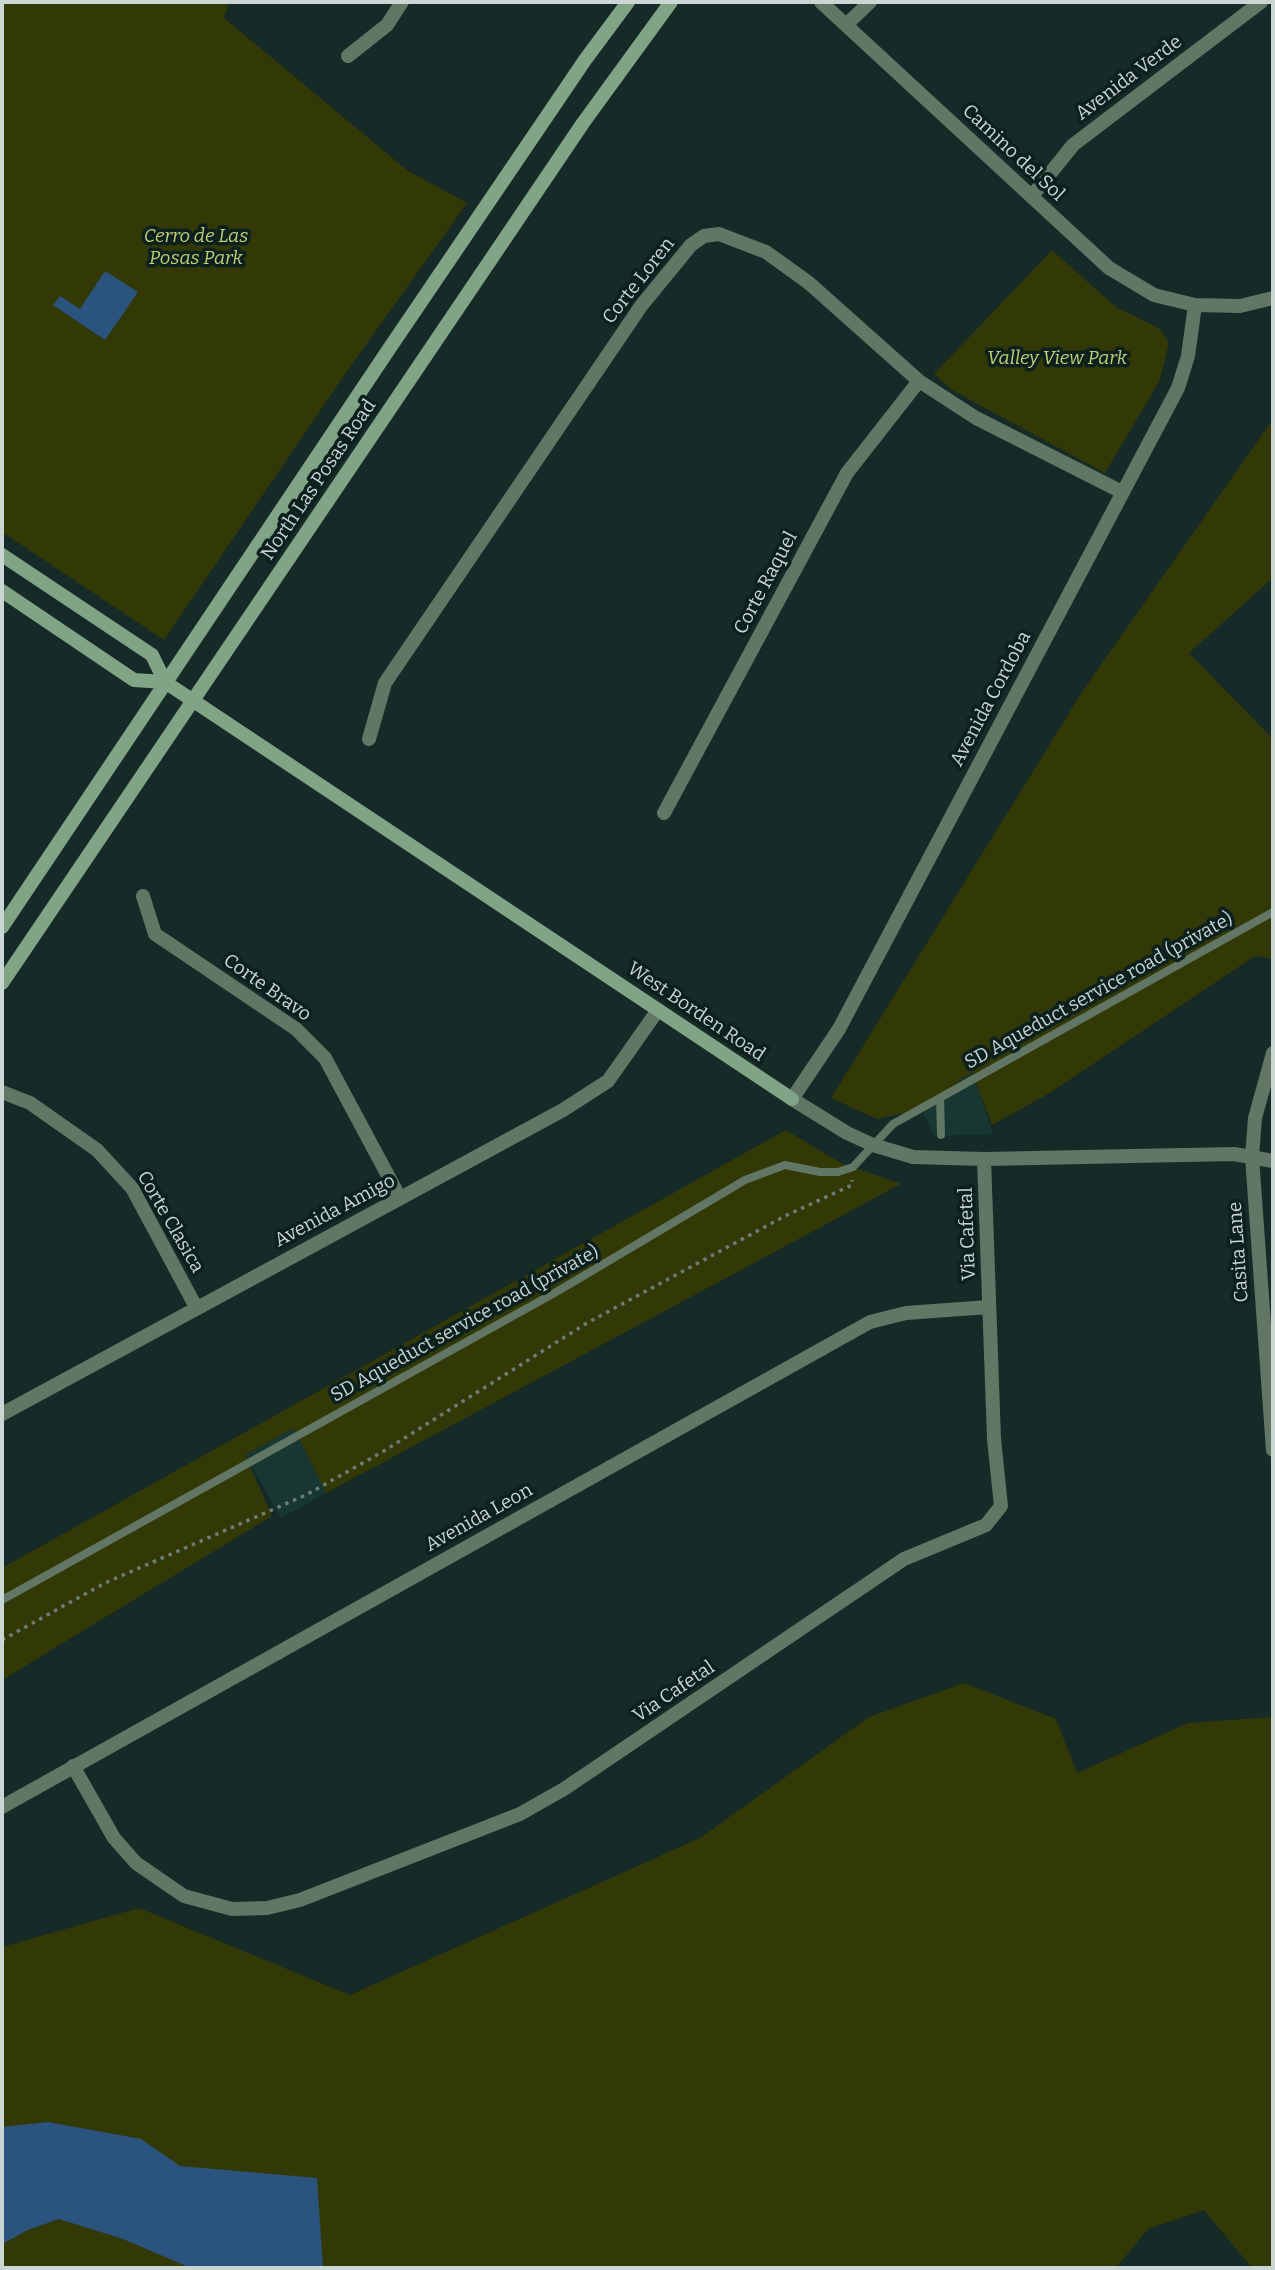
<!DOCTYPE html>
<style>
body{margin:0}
#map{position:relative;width:1275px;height:2270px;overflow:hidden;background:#162b28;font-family:Bitter,serif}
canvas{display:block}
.frame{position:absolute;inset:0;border:4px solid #cad6d4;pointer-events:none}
</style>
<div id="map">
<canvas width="1275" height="2270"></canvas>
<div class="frame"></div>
</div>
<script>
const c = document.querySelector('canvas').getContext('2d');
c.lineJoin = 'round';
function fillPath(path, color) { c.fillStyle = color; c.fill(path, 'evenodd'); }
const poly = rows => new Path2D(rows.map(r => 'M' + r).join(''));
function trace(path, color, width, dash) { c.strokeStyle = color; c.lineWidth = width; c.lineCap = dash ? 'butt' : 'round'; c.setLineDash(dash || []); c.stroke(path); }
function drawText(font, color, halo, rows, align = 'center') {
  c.font = font + ' Bitter,serif'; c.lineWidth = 7; c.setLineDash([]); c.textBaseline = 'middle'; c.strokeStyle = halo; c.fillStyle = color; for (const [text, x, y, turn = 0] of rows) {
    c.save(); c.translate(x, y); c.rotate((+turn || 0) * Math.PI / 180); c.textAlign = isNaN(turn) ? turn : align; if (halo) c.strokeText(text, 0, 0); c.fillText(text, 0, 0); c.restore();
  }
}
const built = poly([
 [972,1071,993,1134,934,1136,918,1101],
 [294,1427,326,1493,281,1518,245,1455]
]);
const green = poly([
 [2,2,229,2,224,18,408,171,467,203,343,377,164,640,2,532],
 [1052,250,1116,307,1160,329,1169,343,1160,380,1105,473,952,390,934,374],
 [1273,419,1273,578,1189,653,1273,739,1273,959,1255,956,1048,1094,992,1125,972,1072,918,1110,877,1119,831,1098,1084,689],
 [786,1130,841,1163,901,1184,326,1493,294,1428,245,1455,272,1516,2,1680,2,1568],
 [964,1683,1056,1719,1077,1773,1188,1723,1273,1717,1273,2268,1252,2268,1204,2210,1148,2229,1116,2268,2,2268,2,1947,139,1908,350,1995,700,1838,869,1717]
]);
const water = poly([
 [105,271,138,292,105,340,53,305,60,296,80,309],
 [48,2122,141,2139,180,2166,317,2178,323,2268,191,2268,123,2239,59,2219,28,2230,2,2244,2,2127]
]);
const path = poly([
 [2,1640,105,1583,306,1495,384,1451,587,1323,785,1216,852,1185,852,1180]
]);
const lane = poly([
 [940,1098,941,1135],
 [2,1600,558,1291,745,1180,785,1165,820,1172,838,1172,853,1167,893,1124,1273,912]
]);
const street = poly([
 [821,2,1109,268,1154,295,1195,305,1240,306,1273,298],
 [846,25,870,2],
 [348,56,387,25,402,2],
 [1032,196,1073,145,1261,2],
 [1195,305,1188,356,1178,388,839,1029,792,1099,847,1133,873,1145,913,1157,984,1159,1234,1154,1273,1161],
 [369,739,385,683,641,306,691,245,704,236,719,234,766,252,809,283,919,381,976,418,1122,492],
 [664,813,847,473,919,381],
 [143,896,155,934,296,1029,325,1058,400,1198],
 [1273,1053,1255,1118,1252,1157,1273,1450],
 [2,1092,30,1103,97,1150,132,1188,196,1307],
 [2,1414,563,1110,608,1081,658,1010],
 [73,1766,114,1838,136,1863,184,1896,232,1909,267,1908,300,1900,520,1814,564,1789,904,1559,986,1525,1001,1506,994,1439,984,1159],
 [2,1807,870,1322,906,1313,989,1307]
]);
const secondary = poly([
 [2,555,152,655,165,682,792,1099],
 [2,591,134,680,165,682],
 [2,927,389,349,585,60,628,2],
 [2,983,583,123,671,2]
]);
const streetNames = [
 ["Avenida Verde",1129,78,-37],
 ["Camino del Sol",1013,153,43],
 ["Corte Loren",639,281,-52],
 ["North Las Posas Road",319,480,-56],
 ["Corte Raquel",766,583,-62],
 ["Avenida Cordoba",991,699,-62],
 ["Corte Bravo",267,988,35],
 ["SD Aqueduct service road (private)",1099,991,-29],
 ["West Borden Road",696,1012,34],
 ["Avenida Amigo",335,1211,-28],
 ["Corte Clasica",170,1222,60],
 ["Via Cafetal",968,1234,-92],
 ["Casita Lane",1239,1252,-94],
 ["SD Aqueduct service road (private)",465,1324,-29],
 ["Avenida Leon",479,1518,-29],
 ["Via Cafetal",674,1692,-34]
];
const parkNames = [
 ["Cerro de Las",196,237],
 ["Posas Park",196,259],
 ["Valley View Park",1057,359]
];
fillPath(built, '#183732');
fillPath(green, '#333807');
fillPath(water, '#2a547d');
trace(path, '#6b7c79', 3.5, [3.5, 5]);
trace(lane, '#617664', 8);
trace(street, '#617664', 14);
trace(secondary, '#81a386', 14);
drawText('19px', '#cad6d4', '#0c211e', streetNames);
drawText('italic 19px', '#c1cc75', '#0c211e', parkNames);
</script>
